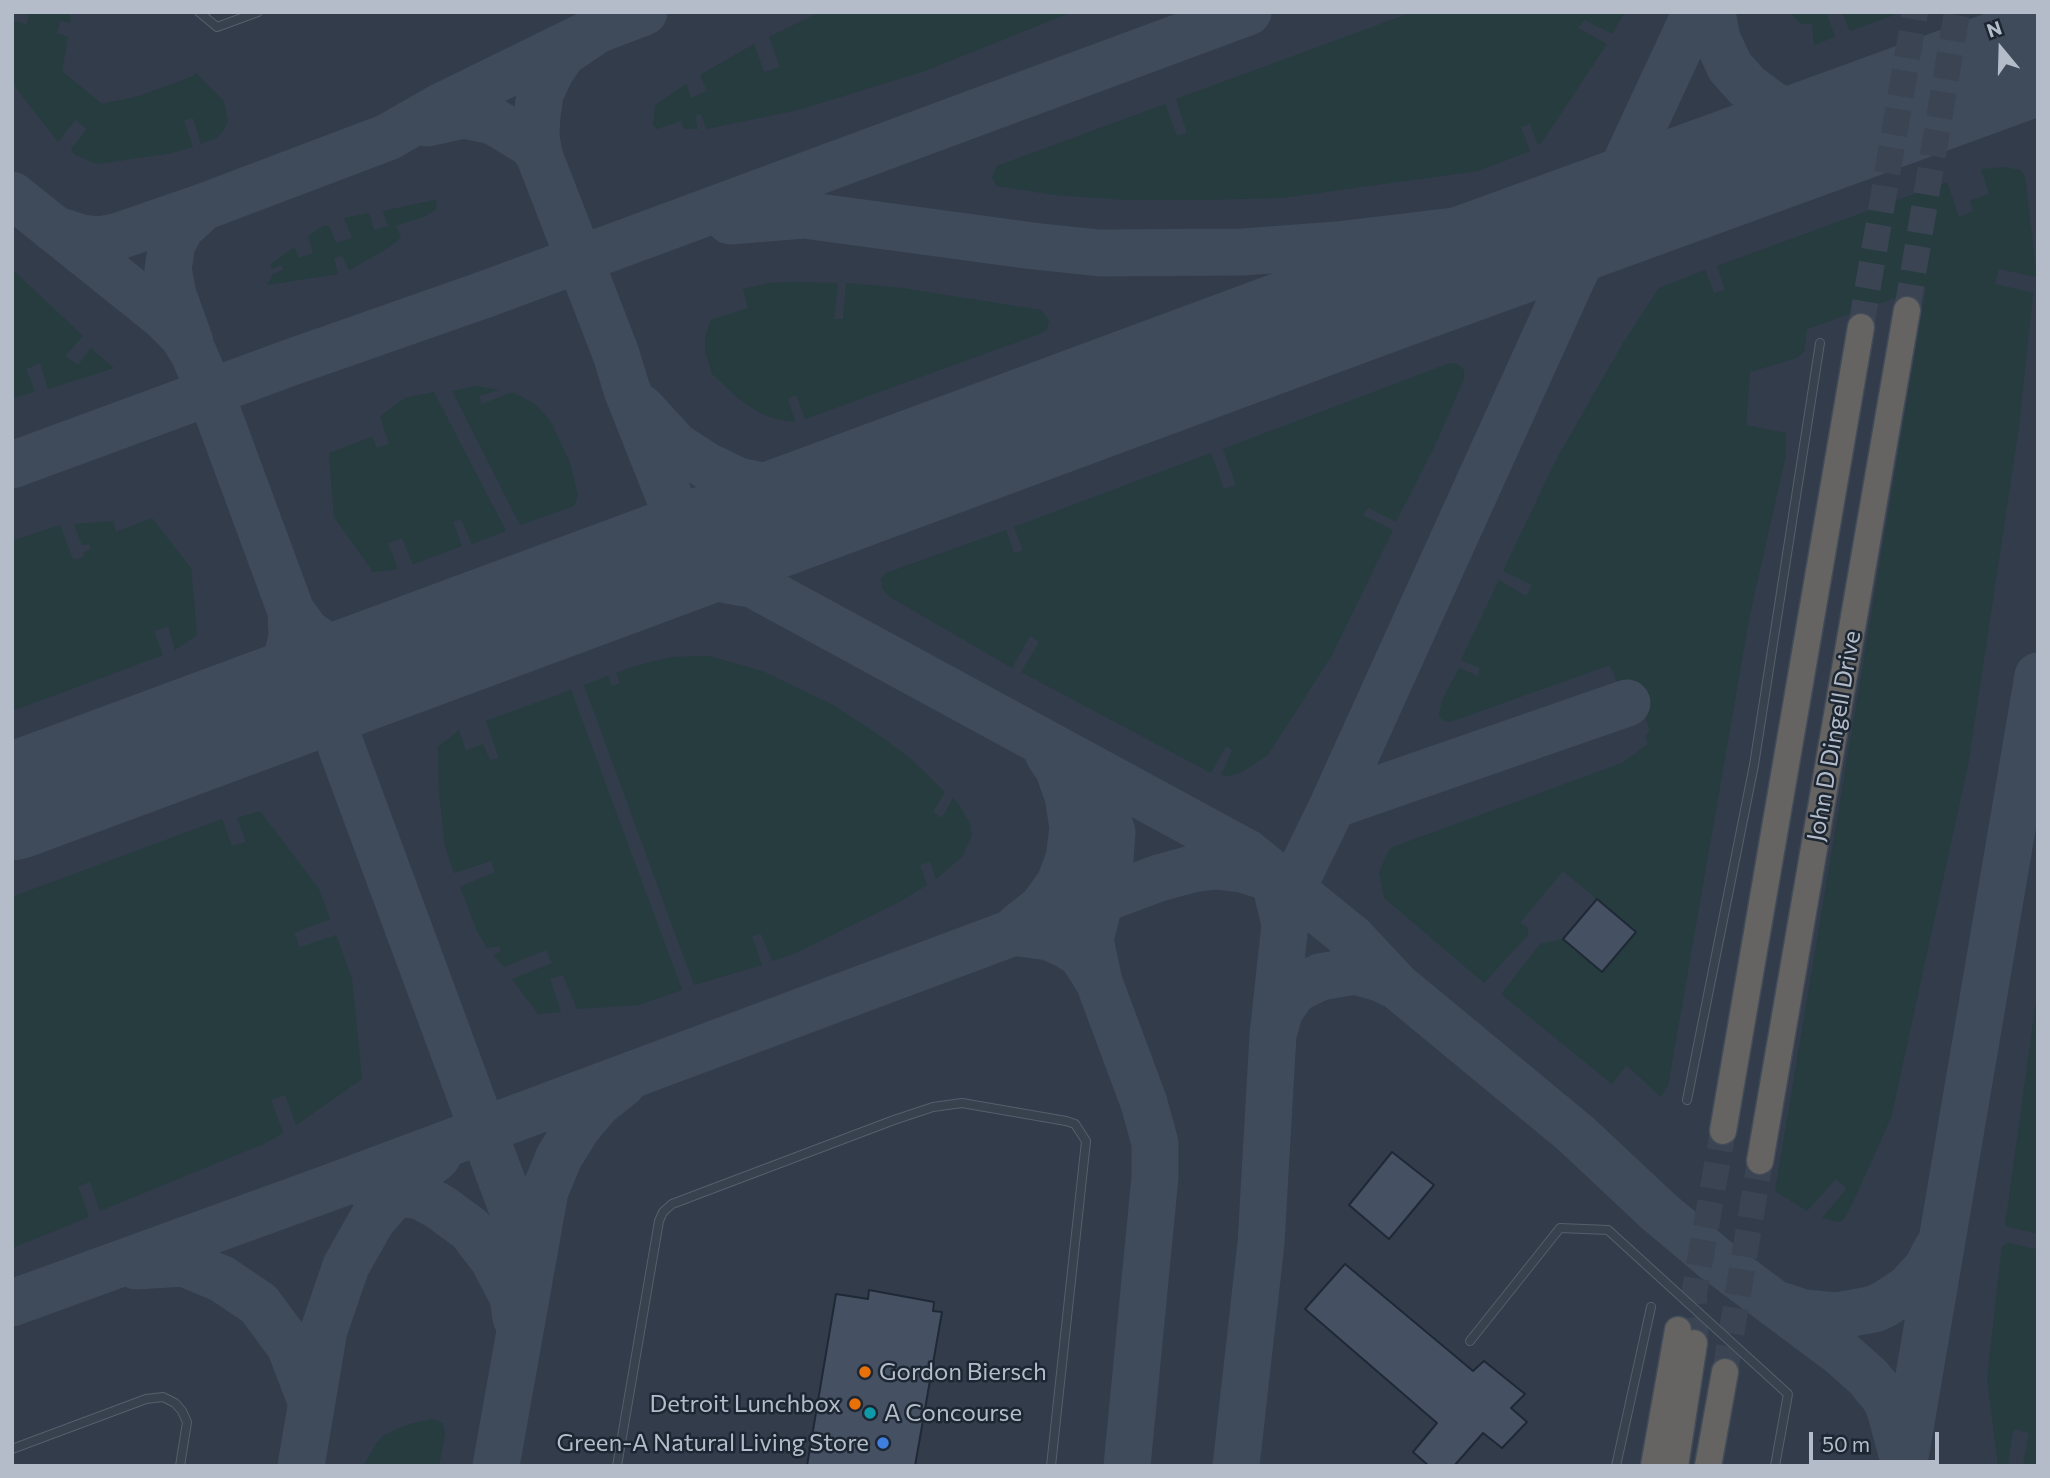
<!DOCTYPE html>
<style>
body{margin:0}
#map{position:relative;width:2050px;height:1478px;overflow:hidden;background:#242f3e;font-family:Commissioner,sans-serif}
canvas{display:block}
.frame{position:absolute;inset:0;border:14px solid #b4bcc9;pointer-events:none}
.north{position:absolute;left:1966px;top:14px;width:70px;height:70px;-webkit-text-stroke:5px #1d2633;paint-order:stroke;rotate:341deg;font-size:19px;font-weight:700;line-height:28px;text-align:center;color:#b4bcc9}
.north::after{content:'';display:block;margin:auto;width:24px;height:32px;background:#b4bcc9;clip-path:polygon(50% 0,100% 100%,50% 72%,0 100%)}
.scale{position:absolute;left:1809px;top:1432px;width:130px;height:32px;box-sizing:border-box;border:4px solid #b4bcc9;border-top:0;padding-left:9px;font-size:21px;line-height:24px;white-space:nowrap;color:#b4bcc9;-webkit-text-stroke:5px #1d2633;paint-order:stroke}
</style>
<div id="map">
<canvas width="2050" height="1478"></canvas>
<div class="frame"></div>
<div class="north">N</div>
<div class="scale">50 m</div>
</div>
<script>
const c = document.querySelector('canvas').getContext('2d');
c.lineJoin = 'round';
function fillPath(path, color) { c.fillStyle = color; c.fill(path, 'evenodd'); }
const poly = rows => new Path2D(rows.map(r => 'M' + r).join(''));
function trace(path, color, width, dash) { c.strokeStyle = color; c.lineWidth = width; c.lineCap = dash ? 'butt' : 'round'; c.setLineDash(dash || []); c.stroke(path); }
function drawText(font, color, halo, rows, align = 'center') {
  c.font = font + ' Commissioner,sans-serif'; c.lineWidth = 5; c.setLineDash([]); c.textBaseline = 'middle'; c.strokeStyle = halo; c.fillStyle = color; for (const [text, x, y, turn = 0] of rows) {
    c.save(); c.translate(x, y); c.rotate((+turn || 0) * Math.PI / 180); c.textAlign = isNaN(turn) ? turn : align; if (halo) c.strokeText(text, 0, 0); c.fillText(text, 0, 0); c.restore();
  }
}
const airport = poly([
 [12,12,2038,12,2038,1466,12,1466]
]);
const green = poly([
 [29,12,66,12,71,17,70,23,60,21,57,33,68,37,62,71,102,104,139,96,194,76,195,72,224,101,228,121,223,131,218,137,201,144,193,118,184,121,193,147,172,153,97,164,74,154,71,149,87,129,75,120,58,142,16,88,13,80,12,21,27,24],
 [820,12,1072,12,925,71,798,110,706,129,701,114,695,116,698,129,684,129,681,121,657,129,653,125,655,105,686,84,691,98,707,91,700,75,754,44,764,72,780,67,769,37],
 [1413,12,1625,12,1612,34,1584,20,1578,28,1607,44,1542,142,1538,145,1530,124,1521,127,1530,151,1478,171,1282,198,1204,200,1126,200,1055,195,997,186,992,177,997,166,1165,104,1177,136,1187,133,1176,99],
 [1789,12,1826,12,1835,37,1814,45,1812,24,1801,24],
 [1842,12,1902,12,1850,31],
 [2007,167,2022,171,2025,177,2037,277,1999,269,1995,284,2033,293,2019,427,1968,765,1891,1118,1853,1202,1844,1219,1839,1222,1822,1218,1847,1188,1836,1179,1807,1211,1775,1191,1926,287,1807,329,1804,352,1797,358,1750,372,1746,425,1786,433,1785,459,1750,614,1668,1086,1661,1097,1626,1065,1612,1084,1501,994,1540,944,1563,939,1602,972,1636,932,1563,871,1520,923,1528,928,1528,935,1484,983,1384,898,1379,872,1389,850,1393,847,1622,763,1648,744,1645,736,1650,730,1631,679,1617,682,1610,665,1450,722,1441,719,1439,715,1442,700,1459,668,1478,676,1480,668,1461,660,1499,580,1526,596,1532,585,1503,571,1556,460,1623,343,1659,288,1705,270,1714,293,1725,290,1717,266,1947,182,1959,217,1973,211,1970,201,1989,194,1981,169],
 [435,200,437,205,435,210,426,216,396,226,401,238,388,248,349,270,342,255,334,259,338,274,267,285,273,274,284,270,281,265,272,269,270,265,294,247,299,258,313,253,308,236,323,226,329,226,336,243,352,238,344,218,369,213,374,230,388,226,383,211],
 [12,269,83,336,65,356,78,365,91,348,114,368,48,389,40,363,26,369,35,392,12,398],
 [793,282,838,283,834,319,843,319,846,283,902,288,1041,310,1049,320,1047,330,1039,334,805,419,796,395,788,399,795,422,775,419,758,412,740,400,712,374,705,351,705,337,711,320,748,308,743,289,769,283],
 [1450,363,1459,365,1464,370,1464,379,1436,443,1396,522,1368,508,1363,515,1393,530,1332,655,1268,755,1242,772,1230,776,1221,775,1232,750,1226,746,1211,773,1021,672,1039,642,1030,636,1012,668,890,597,882,588,881,579,886,573,1006,530,1014,553,1023,551,1014,527,1211,453,1224,489,1236,485,1223,449],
 [477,386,499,390,479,396,482,404,512,392,535,404,550,420,570,463,578,496,574,506,520,525,452,391],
 [434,392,506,531,472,544,461,519,453,522,462,546,413,564,402,538,388,543,398,569,373,572,334,517,329,453,372,437,377,448,389,444,380,416,405,398],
 [152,518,191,568,197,635,175,650,168,626,154,631,163,655,12,711,12,541,60,525,73,560,84,557,83,553,91,549,89,544,82,545,74,524,113,521,116,532],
 [709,656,762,671,833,705,873,731,910,758,945,792,933,812,942,818,953,798,959,805,970,823,972,835,962,857,936,879,930,862,920,865,927,885,901,901,798,952,772,961,761,934,752,936,762,965,694,985,584,685,608,676,612,686,620,683,616,673,631,667,672,657],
 [571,690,682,990,638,1005,577,1009,563,975,550,979,561,1012,538,1014,512,979,552,963,546,950,504,967,493,955,501,952,499,946,487,948,477,931,460,887,495,872,491,861,454,873,445,846,439,792,438,747,459,730,466,751,483,744,490,760,499,758,486,721],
 [260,811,319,889,330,919,294,933,300,947,336,935,352,979,362,1079,296,1125,285,1095,271,1100,283,1133,268,1142,100,1211,90,1182,78,1186,89,1217,12,1248,12,897,222,819,232,846,246,842,237,818],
 [2038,987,2038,1234,2005,1226],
 [2038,1242,2038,1466,2023,1466,2029,1433,2013,1429,2008,1466,1998,1466,1987,1379,2002,1246,2008,1243,2035,1249],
 [433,1419,443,1423,445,1434,439,1466,363,1466,376,1444,384,1435,409,1424]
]);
const taxiway = poly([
 [1712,12,1717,39,1730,67,1748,87,1771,104,1795,115,1822,121,1861,120],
 [597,30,563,53,550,72,540,94,537,116,536,136,539,155,616,354,627,390,677,516,688,536,698,548,723,568,754,585,1247,853,1352,938,1397,986,1576,1134,1658,1211,1715,1259,1841,1353,1868,1377,1886,1399,1891,1413,1904,1461],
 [1963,83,2012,78,2038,82],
 [427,123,463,115,493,121,531,144,539,155],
 [12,195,163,316,183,336,194,354,210,392,520,1230,530,1273],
 [730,221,804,215,1033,246,1100,253,1243,252,1337,245,1504,225,1737,165],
 [54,229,82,238,99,240,116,237,203,207,388,137,442,106,597,30,644,12],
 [190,342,173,295,168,269,172,244,181,227,203,207],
 [641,408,676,446,707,466,738,481,767,487,824,488,873,479,939,459],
 [12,465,289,363,486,294,1248,12],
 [585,590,637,577,661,574,701,575,743,583],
 [293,614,307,633,328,647,353,657,381,659,404,657],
 [238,718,256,706,273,687,287,659,292,636,291,612],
 [1333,805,1627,703],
 [1285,920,1292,889,1333,805,1567,289,1696,12],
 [1019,926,1042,908,1060,883,1069,858,1073,828,1068,796,1058,768,1049,755],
 [1012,932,1049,937,1067,945,1082,955,1099,982,1090,940,1110,860,1112,832,1096,788,1083,771,1070,760],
 [1099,982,1144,1103,1155,1143,1155,1177,1127,1466],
 [1274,1031,1280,1010,1294,990,1320,977,1355,971,1380,978,1397,986],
 [370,1189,420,1196,440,1207,470,1229,493,1259,513,1297,516,1318],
 [136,1266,184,1263,222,1279,259,1304,290,1346,311,1401],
 [12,1303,326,1189,1159,878,1192,869,1214,866,1242,869,1268,877],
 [1783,1306,1804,1313,1836,1316,1874,1309,1885,1304,1909,1288,1927,1268,1938,1247],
 [1906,1452,2038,676],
 [301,1466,324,1330,346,1266,372,1220,408,1179,437,1157],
 [496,1466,545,1191,559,1157,577,1128,598,1103,622,1084],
 [1236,1466,1261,1243,1273,1035,1285,924,1277,891]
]);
const runway = poly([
 [12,802,1392,291,2038,56]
]);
const building = poly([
 [1597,899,1636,932,1602,972,1563,939,1597,899],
 [1392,1152,1434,1185,1389,1239,1349,1205,1392,1152],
 [1345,1264,1473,1371,1484,1361,1525,1394,1511,1408,1527,1422,1502,1448,1483,1433,1454,1466,1429,1466,1413,1452,1437,1423,1305,1309,1345,1264],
 [869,1290,934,1302,933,1311,942,1312,915,1466,807,1466,836,1294,868,1299,869,1290]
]);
const trunkTunnel = poly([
 [1907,310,1957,12],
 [1861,327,1915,12],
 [1694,1343,1696,1327,1694,1294,1723,1131],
 [1725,1372,1760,1161]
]);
const service = poly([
 [199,12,217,27,258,12],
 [1687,1100,1754,765,1820,343],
 [1470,1341,1560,1228,1608,1230,1788,1394,1775,1466],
 [12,1449,146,1399,163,1397,175,1403,182,1411,187,1422,180,1466],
 [617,1466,659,1221,663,1212,672,1204,894,1120,933,1107,962,1103,1066,1121,1075,1124,1086,1141,1051,1466],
 [1616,1466,1651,1307]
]);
const trunk = poly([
 [1723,1131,1861,327],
 [1760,1161,1907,310],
 [1654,1466,1678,1330],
 [1675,1466,1694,1343],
 [1708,1466,1725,1372]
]);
const markers = [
 [865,1372,7,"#e8710a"],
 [855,1404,7,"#e8710a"],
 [870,1413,7,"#0f9aa8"],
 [883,1443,7,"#3f7fe0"]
];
const streetNames = [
 ["John D Dingell Drive",1834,736,-80]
];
const poiNames = [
 ["Gordon Biersch",879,1372],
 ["Detroit Lunchbox",841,1404,"right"],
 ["A Concourse",884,1413],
 ["Green-A Natural Living Store",869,1443,"right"]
];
fillPath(airport, '#323c4b');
fillPath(green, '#263c3f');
trace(taxiway, '#3f4a5a', 47);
trace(runway, '#3f4a5a', 116);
fillPath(building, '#455162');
trace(building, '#1f2835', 2);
trace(trunkTunnel, '#3a4453', 26, [26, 13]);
trace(service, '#565f6c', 10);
trace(trunk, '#434c59', 29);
trace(service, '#38414e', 8);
trace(trunk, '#656462', 26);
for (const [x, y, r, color] of markers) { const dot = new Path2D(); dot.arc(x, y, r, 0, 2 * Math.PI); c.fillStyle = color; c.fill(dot); trace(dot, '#1d2633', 2.5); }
drawText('24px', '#b4bcc9', '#1d2633', streetNames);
drawText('24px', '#b4bcc9', '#1d2633', poiNames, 'left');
</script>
